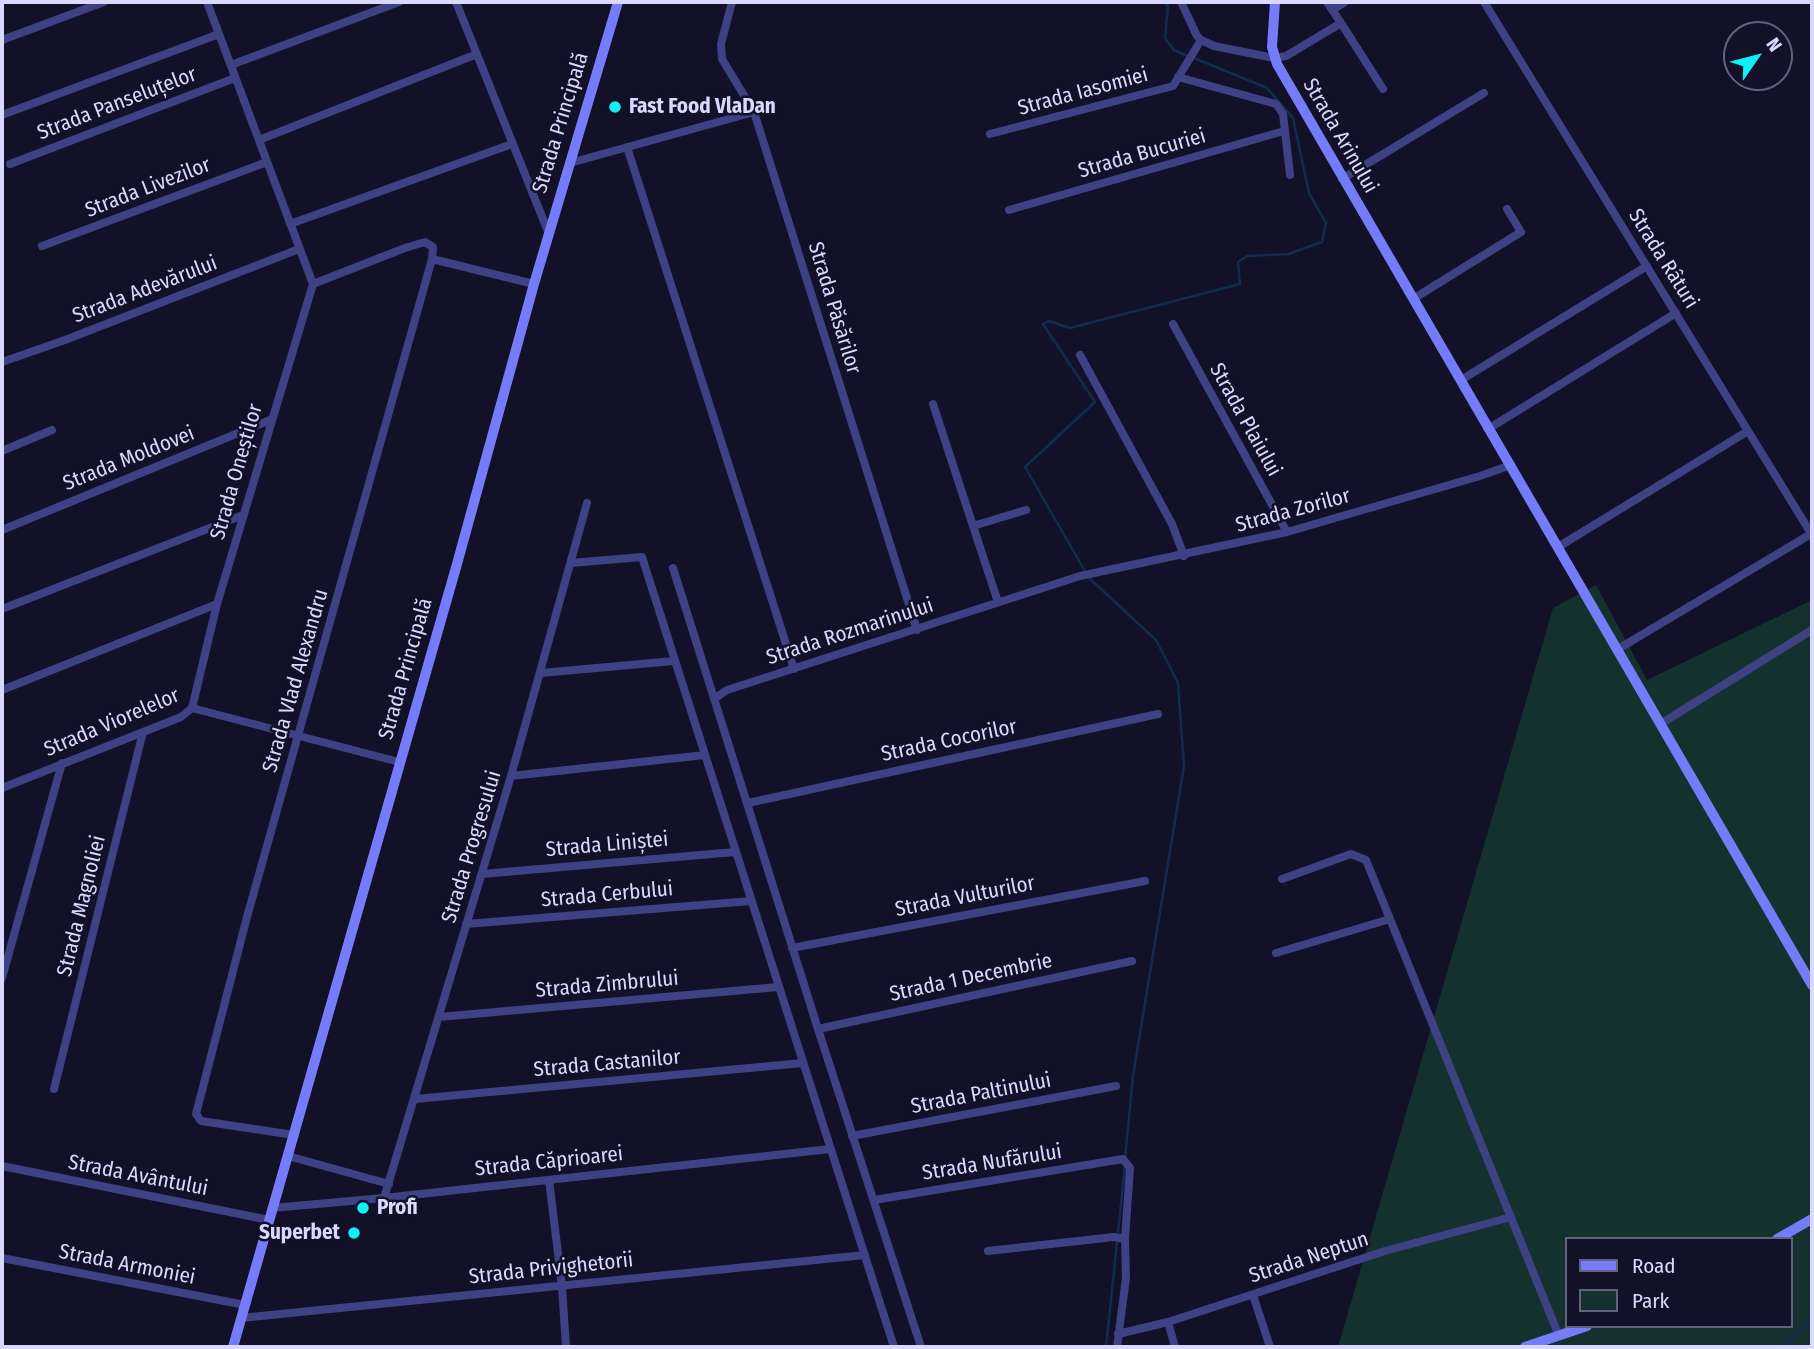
<!DOCTYPE html>
<meta charset="utf-8">
<style>
body{margin:0}
#map{position:relative;width:1814px;height:1349px;overflow:hidden;background:#131128;font-family:"Fira Sans Condensed",sans-serif}
canvas{display:block}
.frame{position:absolute;inset:0;border:4px solid #dad9fd;pointer-events:none}
.legend{position:absolute;left:1565px;top:1237px;width:228px;height:91px;box-sizing:border-box;background:#131128;border:2px solid #63617d;margin:0;padding:9px 12px;list-style:none;font-size:21px;color:#dad9fd}
.legend li{display:flex;align-items:center;gap:14px;height:35px}
.legend b{width:35px;border:2px solid #63617d}
.north{position:absolute;left:1723px;top:21px;width:70px;height:70px;box-sizing:border-box;background:#131128;border:2px solid #63617d;border-radius:50%;rotate:55deg;font-size:19px;font-weight:700;line-height:28px;text-align:center;color:#dad9fd}
.north::after{content:'';display:block;margin:auto;width:24px;height:32px;background:#0ef0f5;clip-path:polygon(50% 0,100% 100%,50% 72%,0 100%)}
</style>
<div id="map">
<canvas width="1814" height="1349"></canvas>
<div class="frame"></div>
<ul class="legend">
<li><b style="height:9px;background:#757cf9"></b>Road</li>
<li><b style="height:19px;background:#14312e"></b>Park</li>
</ul>
<div class="north">N</div>
</div>
<script>
const c = document.querySelector('canvas').getContext('2d');
c.lineJoin = 'round';
function fillPath(path, color) { c.fillStyle = color; c.fill(path, 'evenodd'); }
const poly = rows => new Path2D(rows.map(r => 'M' + r).join(''));
function trace(path, color, width, dash) { c.strokeStyle = color; c.lineWidth = width; c.lineCap = dash ? 'butt' : 'round'; c.setLineDash(dash || []); c.stroke(path); }
function drawText(font, color, halo, rows, align = 'center') {
  c.font = font + ' "Fira Sans Condensed",sans-serif'; c.lineWidth = 5; c.setLineDash([]); c.textBaseline = 'middle'; c.strokeStyle = halo; c.fillStyle = color; for (const [text, x, y, turn = 0] of rows) {
    c.save(); c.translate(x, y); c.rotate((+turn || 0) * Math.PI / 180); c.textAlign = isNaN(turn) ? turn : align; if (halo) c.strokeText(text, 0, 0); c.fillText(text, 0, 0); c.restore();
  }
}
const green = poly([
 [1596,585,1647,680,1812,600,1812,1343,1808,1347,1338,1347,1553,608],
 [1567,1239,1791,1239,1791,1326,1567,1326]
]);
const stream = poly([
 [1164,2,1168,6,1165,38,1174,50,1188,56],
 [1125,1159,1133,1076,1184,766,1178,683,1156,640,1089,578,1025,467,1095,402,1043,324,1049,321,1070,328,1240,284,1238,262,1247,256,1288,254,1322,242,1326,223,1309,193,1293,118,1267,88,1194,58],
 [1106,1347,1125,1166],
 [1782,1347,1812,1320]
]);
const street = poly([
 [456,2,549,234],
 [732,2,721,44,722,59,754,112,917,630],
 [1181,2,1197,36,1201,40,1214,46,1274,58,1286,56,1341,23,1327,2],
 [1484,2,1812,535],
 [1332,10,1345,2],
 [1341,23,1383,89],
 [2,40,104,2],
 [231,65,399,2],
 [1178,77,1276,104,1283,114,1290,175],
 [2,115,219,34],
 [990,134,1173,86,1201,40],
 [259,140,477,54],
 [627,147,794,669],
 [570,163,754,112],
 [10,164,235,78],
 [1342,179,1484,93],
 [1009,210,1284,131],
 [290,224,512,144],
 [42,246,267,162],
 [432,259,534,284],
 [1413,299,1521,232,1507,209],
 [1173,324,1287,532],
 [1080,355,1172,524,1184,556],
 [2,362,65,340,299,249],
 [1461,380,1647,266],
 [933,404,998,602],
 [1488,429,1676,313],
 [2,451,52,430],
 [973,526,1026,510],
 [2,530,270,420],
 [1558,547,1748,431],
 [571,563,642,557,894,1347],
 [673,568,818,1029,921,1347],
 [2,609,243,515],
 [1618,649,1811,534],
 [541,673,674,661],
 [2,690,217,604],
 [714,699,727,690,1080,576,1287,532,1480,476,1511,465],
 [192,708,217,604,313,284,207,2],
 [1662,723,1812,630],
 [511,776,705,755],
 [2,788,181,717,192,708,399,762],
 [748,803,1158,714],
 [482,874,735,852],
 [1282,879,1351,854,1366,860,1559,1336],
 [466,924,751,901],
 [792,948,1145,881],
 [1276,953,1390,919],
 [2,978,62,763],
 [439,1017,778,987],
 [818,1029,1132,961],
 [54,1089,143,732],
 [415,1099,803,1063],
 [294,1135,201,1121,196,1114,247,917,432,259,433,247,425,242,405,248,313,284],
 [852,1136,1116,1086],
 [288,1156,389,1184],
 [2,1166,269,1220],
 [549,1180,562,1286,566,1347],
 [384,1198,511,776,587,503],
 [874,1200,1123,1159,1130,1168,1125,1239,1126,1278,1117,1347],
 [272,1208,384,1198,830,1149],
 [988,1251,1114,1237,1125,1239],
 [2,1258,245,1305],
 [1253,1295,1270,1347],
 [241,1318,865,1255],
 [1168,1322,1175,1347],
 [1118,1334,1168,1322,1385,1251,1511,1217]
]);
const secondary = poly([
 [1275,2,1272,47,1277,64,1812,985],
 [1777,1239,1812,1219],
 [233,1347,457,564,534,284,618,2],
 [1525,1347,1587,1326]
]);
const markers = [
 [615,107,7,"#0ef0f5"],
 [363,1208,7,"#0ef0f5"],
 [354,1233,7,"#0ef0f5"]
];
const streetNames = [
 ["Strada Iasomiei",1083,92,-15],
 ["Strada Panseluțelor",117,104,-21],
 ["Strada Principală",561,123,-73],
 ["Strada Arinului",1340,136,60],
 ["Strada Bucuriei",1142,154,-16],
 ["Strada Livezilor",148,188,-21],
 ["Strada Râturi",1663,259,58],
 ["Strada Adevărului",145,290,-21],
 ["Strada Păsărilor",834,308,73],
 ["Strada Plaiului",1245,420,61],
 ["Strada Moldovei",129,459,-22],
 ["Strada Oneștilor",237,472,-74],
 ["Strada Zorilor",1293,511,-15],
 ["Strada Rozmarinului",850,632,-18],
 ["Strada Principală",406,669,-74],
 ["Strada Vlad Alexandru",296,681,-74],
 ["Strada Viorelelor",112,723,-23],
 ["Strada Cocorilor",949,741,-12],
 ["Strada Liniștei",607,845,-5],
 ["Strada Progresului",472,847,-73],
 ["Strada Cerbului",607,895,-5],
 ["Strada Vulturilor",965,897,-11],
 ["Strada Magnoliei",82,906,-76],
 ["Strada 1 Decembrie",971,978,-12],
 ["Strada Zimbrului",607,985,-5],
 ["Strada Castanilor",607,1064,-5],
 ["Strada Paltinului",981,1094,-11],
 ["Strada Căprioarei",549,1162,-6],
 ["Strada Nufărului",992,1163,-9],
 ["Strada Avântului",138,1176,11],
 ["Strada Neptun",1309,1258,-18],
 ["Strada Armoniei",127,1265,11],
 ["Strada Privighetorii",551,1269,-6]
];
const poiNames = [
 ["Fast Food VlaDan",629,107],
 ["Profi",377,1208],
 ["Superbet",340,1233,"right"]
];
fillPath(green, '#14312e');
trace(stream, '#112c4c', 2.5);
trace(street, '#3e4184', 8);
trace(secondary, '#757cf9', 10);
for (const [x, y, r, color] of markers) { const dot = new Path2D(); dot.arc(x, y, r, 0, 2 * Math.PI); c.fillStyle = color; c.fill(dot); trace(dot, '#131128', 2.5); }
drawText('21px', '#dad9fd', '#131128', streetNames);
drawText('bold 21px', '#dad9fd', '#131128', poiNames, 'left');
</script>
